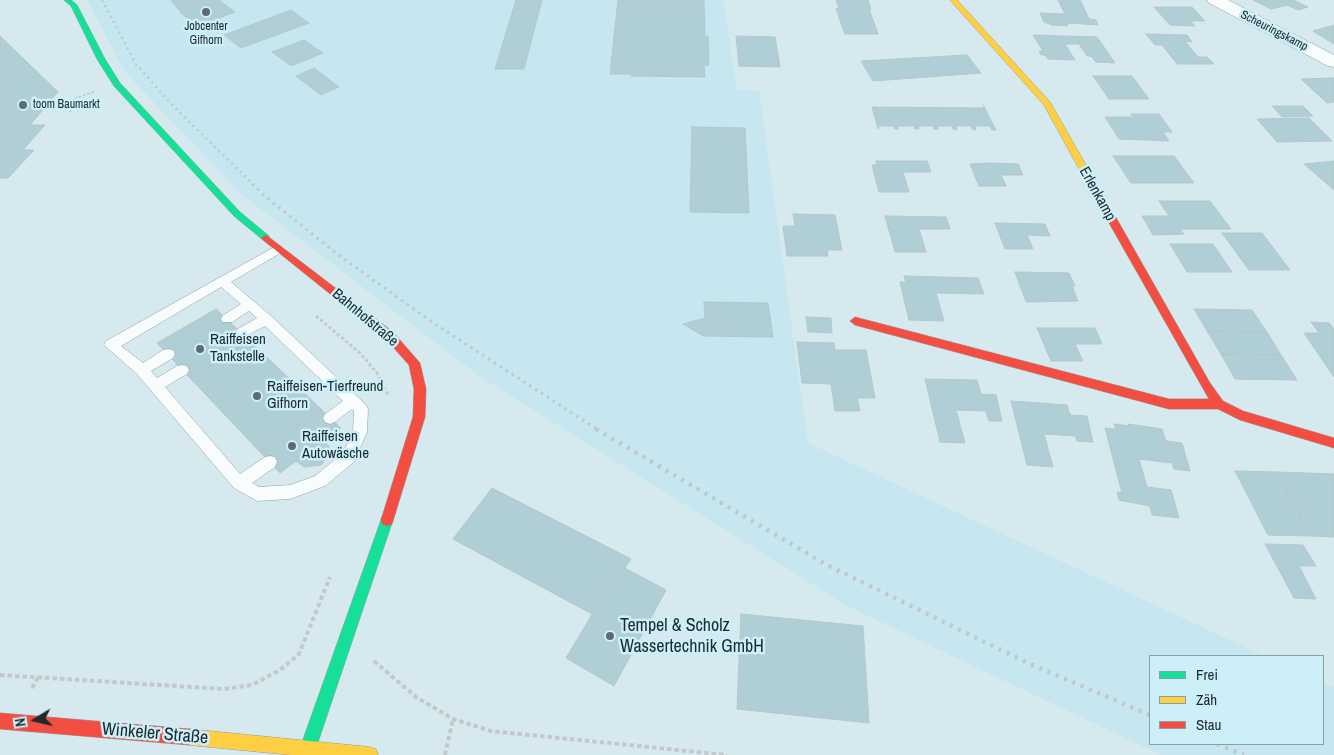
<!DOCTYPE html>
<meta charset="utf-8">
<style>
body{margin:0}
#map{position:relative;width:1334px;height:755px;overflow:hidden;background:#d6e9ee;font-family:"Archivo Narrow",sans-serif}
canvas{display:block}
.legend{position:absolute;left:1149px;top:655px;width:175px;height:90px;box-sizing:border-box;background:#cceff8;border:1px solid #86a0a7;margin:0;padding:6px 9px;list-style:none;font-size:15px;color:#1c292d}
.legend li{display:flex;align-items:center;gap:10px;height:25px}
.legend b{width:25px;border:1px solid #86a0a7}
.north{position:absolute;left:10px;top:695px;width:50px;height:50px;-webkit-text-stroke:4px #cceff8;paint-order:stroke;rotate:261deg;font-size:14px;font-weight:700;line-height:20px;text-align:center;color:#1c292d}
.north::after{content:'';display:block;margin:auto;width:18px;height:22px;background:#1c292d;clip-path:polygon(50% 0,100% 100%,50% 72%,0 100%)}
</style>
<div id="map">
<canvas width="1334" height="755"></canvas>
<ul class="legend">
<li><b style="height:6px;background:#16e098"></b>Frei</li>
<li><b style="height:6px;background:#ffcf43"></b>Zäh</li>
<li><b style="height:6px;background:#f24e42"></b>Stau</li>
</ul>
<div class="north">N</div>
</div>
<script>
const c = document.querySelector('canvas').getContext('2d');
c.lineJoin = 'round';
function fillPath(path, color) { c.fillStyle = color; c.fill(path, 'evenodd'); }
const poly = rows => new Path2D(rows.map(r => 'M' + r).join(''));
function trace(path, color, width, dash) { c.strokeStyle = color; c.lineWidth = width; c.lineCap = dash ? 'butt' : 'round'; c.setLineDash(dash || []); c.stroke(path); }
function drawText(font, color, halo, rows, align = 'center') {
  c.font = font + ' "Archivo Narrow",sans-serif'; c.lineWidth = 5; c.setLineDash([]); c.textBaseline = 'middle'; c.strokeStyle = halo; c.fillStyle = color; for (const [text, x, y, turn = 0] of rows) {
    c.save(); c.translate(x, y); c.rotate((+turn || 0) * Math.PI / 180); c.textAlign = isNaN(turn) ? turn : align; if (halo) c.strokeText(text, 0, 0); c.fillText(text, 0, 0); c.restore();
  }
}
const built = poly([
 [87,0,723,0,737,90,759,91,808,443,1264,656,1150,656,1150,744,1323,744,1323,684,1334,687,1334,755,1161,755,847,606,479,376,241,194,125,72]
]);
const building = poly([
 [171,0,219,0,235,12,197,26,181,13,171,0],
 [516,0,542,0,524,69,495,69,516,0],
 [618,0,704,0,705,36,708,36,709,65,704,65,705,77,631,76,631,74,610,74,618,0],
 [836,0,868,0,871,9,869,9,878,34,845,34,836,9,839,8,836,0],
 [1058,0,1080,0,1089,19,1096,20,1098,25,1067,23,1068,25,1066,26,1052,25,1044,22,1040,13,1065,14,1058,0],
 [1253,0,1293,0,1308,7,1298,10,1287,5,1271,9,1253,0],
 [1154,7,1192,7,1205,21,1190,21,1195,26,1170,25,1154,7],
 [291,10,309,23,241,48,224,35,291,10],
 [1334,25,1334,44,1313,31,1334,25],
 [1146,34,1187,35,1192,42,1185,41,1198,57,1207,57,1214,64,1177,64,1162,45,1155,45,1146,34],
 [1033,35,1097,37,1115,63,1096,62,1091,56,1087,56,1079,44,1065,44,1075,60,1048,59,1045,55,1041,55,1039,51,1043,51,1033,35],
 [0,36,58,92,30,125,45,125,23,150,34,150,8,178,0,178,0,36],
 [736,36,775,37,780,67,739,66,736,36],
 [304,40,323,53,291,66,272,52,304,40],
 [967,55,981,73,873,81,861,61,967,55],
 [314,68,339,87,321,95,296,76,314,68],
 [1093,76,1132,76,1149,99,1109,99,1093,76],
 [1334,78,1334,102,1327,103,1301,79,1334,78],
 [983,105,996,130,992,130,990,126,975,126,976,130,972,129,971,126,956,126,957,130,953,129,952,126,937,126,938,129,934,129,933,126,918,126,919,129,915,129,914,126,898,126,898,129,895,129,894,126,879,126,878,129,872,107,985,108,983,105],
 [1272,106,1303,106,1313,116,1282,117,1272,106],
 [1131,114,1159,114,1172,132,1163,132,1169,141,1119,139,1105,117,1133,117,1131,114],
 [1309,118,1332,141,1277,142,1257,119,1309,118],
 [692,127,745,128,749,213,690,212,692,127],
 [1113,156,1174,156,1194,183,1131,183,1113,156],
 [876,161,927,161,931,172,903,172,909,192,879,192,872,165,877,165,876,161],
 [1334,161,1334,190,1304,164,1334,161],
 [990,163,1018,164,1023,175,1001,175,1006,186,979,186,970,164,990,163],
 [1159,201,1210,201,1231,229,1180,229,1184,234,1153,235,1142,216,1169,216,1159,201],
 [793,214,835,215,842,250,827,250,828,256,787,256,783,226,795,226,793,214],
 [885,216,946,217,950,229,919,229,926,252,895,252,885,216],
 [995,223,1045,224,1050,236,1027,235,1033,249,1005,249,995,223],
 [1222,233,1262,233,1290,270,1249,270,1222,233],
 [1170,244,1213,244,1232,272,1187,272,1170,244],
 [1015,272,1069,273,1075,286,1072,286,1078,301,1026,302,1015,272],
 [904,276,978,278,984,294,936,293,944,321,909,320,900,282,906,282,904,276],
 [704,302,768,303,773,337,703,336,683,324,705,318,704,302],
 [216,309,250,341,190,378,157,343,216,309],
 [1194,309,1252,310,1267,332,1207,331,1194,309],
 [806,317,831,318,832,333,808,332,806,317],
 [1311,322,1329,323,1334,329,1334,377,1304,333,1319,333,1311,322],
 [1037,328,1095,328,1102,344,1075,344,1083,361,1051,361,1037,328],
 [1207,331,1267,332,1281,355,1221,354,1207,331],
 [250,341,321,409,260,452,190,378,250,341],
 [797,342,834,343,835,350,866,350,875,398,857,398,860,411,835,411,831,384,802,383,797,342],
 [1221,354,1281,355,1297,380,1235,379,1221,354],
 [925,379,977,380,981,394,996,395,1002,421,989,421,986,411,956,410,965,443,940,442,925,379],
 [1011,401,1067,405,1070,415,1087,416,1093,442,1077,441,1075,436,1044,434,1053,467,1027,465,1011,401],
 [321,409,341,428,280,473,260,452,321,409],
 [1114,424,1129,426,1128,424,1162,429,1166,441,1182,443,1190,471,1174,469,1172,463,1139,459,1147,487,1171,490,1179,518,1152,515,1150,506,1119,500,1117,492,1122,493,1105,428,1116,429,1114,424],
 [324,440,330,448,329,455,321,465,304,467,296,461,324,440],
 [1235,471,1276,472,1311,536,1268,535,1235,471],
 [1276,472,1334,474,1334,537,1311,536,1276,472],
 [492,488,631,559,625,568,621,566,592,614,453,539,492,488],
 [1265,544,1303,545,1316,566,1299,566,1316,599,1294,598,1265,544],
 [621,566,666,590,614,686,566,658,621,566],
 [741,614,863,626,869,723,737,709,741,614]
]);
const pathFar2 = poly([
 [70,112,76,98,94,92]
]);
const pathFar1 = poly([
 [316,316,360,353,377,373,388,395]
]);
const path = poly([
 [374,661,416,697,453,719,491,731,727,755],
 [0,675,224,689,252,685,280,670,299,654,330,577],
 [32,688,38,678],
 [445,755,453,719]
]);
const lane = poly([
 [278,245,284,249,282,252,231,282,271,316,366,405,368,409,367,432,354,462,325,486,290,499,257,501,234,488,137,374,104,345,106,341,278,245],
 [221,287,241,304,222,316,221,319,222,322,232,322,249,311,257,318,236,330,234,333,236,336,246,336,265,326,343,401,325,414,323,418,325,422,330,424,335,422,352,409,354,411,353,432,343,453,315,476,290,485,259,487,252,483,275,467,277,462,275,457,270,456,265,457,240,474,165,387,187,374,189,370,187,366,182,365,177,366,157,378,151,371,173,358,175,354,173,350,168,349,163,350,143,363,121,346,221,287]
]);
const street = poly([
 [1207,0,1228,0,1334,55,1334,67,1328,66,1209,3,1207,0]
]);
const fast = poly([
 [64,0,71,0,77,5,105,59,120,83,240,212,269,236,269,240,263,240,234,216,114,86,97,59,71,6,64,0],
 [387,514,392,516,393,520,316,748,314,754,306,755,302,754,300,748,381,520,382,516,387,514]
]);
const slow = poly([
 [950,0,957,0,1050,102,1110,207,1108,209,1102,209,1100,207,1044,105,950,0],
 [189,729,370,747,376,749,378,755,291,755,189,745,183,743,181,737,183,731,189,729]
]);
const jam = poly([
 [1105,204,1110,207,1210,383,1223,401,1243,411,1334,438,1334,448,1240,420,1218,409,1169,409,855,325,850,321,855,317,1169,399,1209,399,1100,207,1105,204],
 [266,235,393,332,420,363,426,389,425,417,392,524,387,526,382,524,381,520,413,417,414,389,409,365,385,338,263,240,261,238,266,235],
 [0,713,189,729,195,731,197,737,195,743,189,745,0,729,0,713]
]);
const railFar2 = poly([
 [102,0,136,64,171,104,254,185]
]);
const railFar1 = poly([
 [252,184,266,197,337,254,432,322,598,430]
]);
const rail = poly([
 [596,429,827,565,1030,664,1150,715],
 [1217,744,1244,755]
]);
const markers = [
 [206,12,5,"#5d6c71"],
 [23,105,5,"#5d6c71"],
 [200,349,5,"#5d6c71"],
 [257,396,5,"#5d6c71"],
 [292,446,5,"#5d6c71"],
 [610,636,5,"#5d6c71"]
];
const farPoinames = [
 ["Jobcenter",206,27],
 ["Gifhorn",206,41],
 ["toom Baumarkt",33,105,"left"]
];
const farStreetnames = [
 ["Scheuringskamp",1274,31,27]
];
const streetNames = [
 ["Erlenkamp",1097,194,61],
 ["Bahnhofstraße",365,318,40]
];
const poiNames = [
 ["Raiffeisen",210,340],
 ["Tankstelle",210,357],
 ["Raiffeisen-Tierfreund",267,387],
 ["Gifhorn",267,404],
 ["Raiffeisen",302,437],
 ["Autowäsche",302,454]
];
const nearPoinames = [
 ["Tempel & Scholz",620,626],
 ["Wassertechnik GmbH",620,647]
];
const nearStreetnames = [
 ["Winkeler Straße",155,734,5]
];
fillPath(built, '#c6e7ef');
fillPath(building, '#afced5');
trace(building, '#b7c6c9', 1);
trace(lane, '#909ea2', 1);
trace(street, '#909ea2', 1);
trace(fast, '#909ea2', 1);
trace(slow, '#909ea2', 1);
trace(jam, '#909ea2', 1);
trace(pathFar2, '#c3c9cb', 2, [2.5, 2]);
trace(pathFar1, '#c3c9cb', 3, [3, 2.5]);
trace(path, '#c3c9cb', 4, [4.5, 3]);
fillPath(lane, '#f9fcfc');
fillPath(street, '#f9fcfc');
fillPath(fast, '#16e098');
fillPath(slow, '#ffcf43');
fillPath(jam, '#f24e42');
trace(railFar2, '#c2c7c9', 2.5, [2, 4]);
trace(railFar1, '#c2c7c9', 3, [2.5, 4.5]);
trace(rail, '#c2c7c9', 4.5, [3, 6]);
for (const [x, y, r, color] of markers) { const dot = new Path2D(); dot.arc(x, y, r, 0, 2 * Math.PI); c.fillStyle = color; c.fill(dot); trace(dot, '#cceff8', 2); }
drawText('12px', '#1c292d', '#cceff8', farPoinames);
drawText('12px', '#1c292d', '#cceff8', farStreetnames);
drawText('15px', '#1c292d', '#cceff8', streetNames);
drawText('15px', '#1c292d', '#cceff8', poiNames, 'left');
drawText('18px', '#1c292d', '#cceff8', nearPoinames, 'left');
drawText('18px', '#1c292d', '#cceff8', nearStreetnames);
</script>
